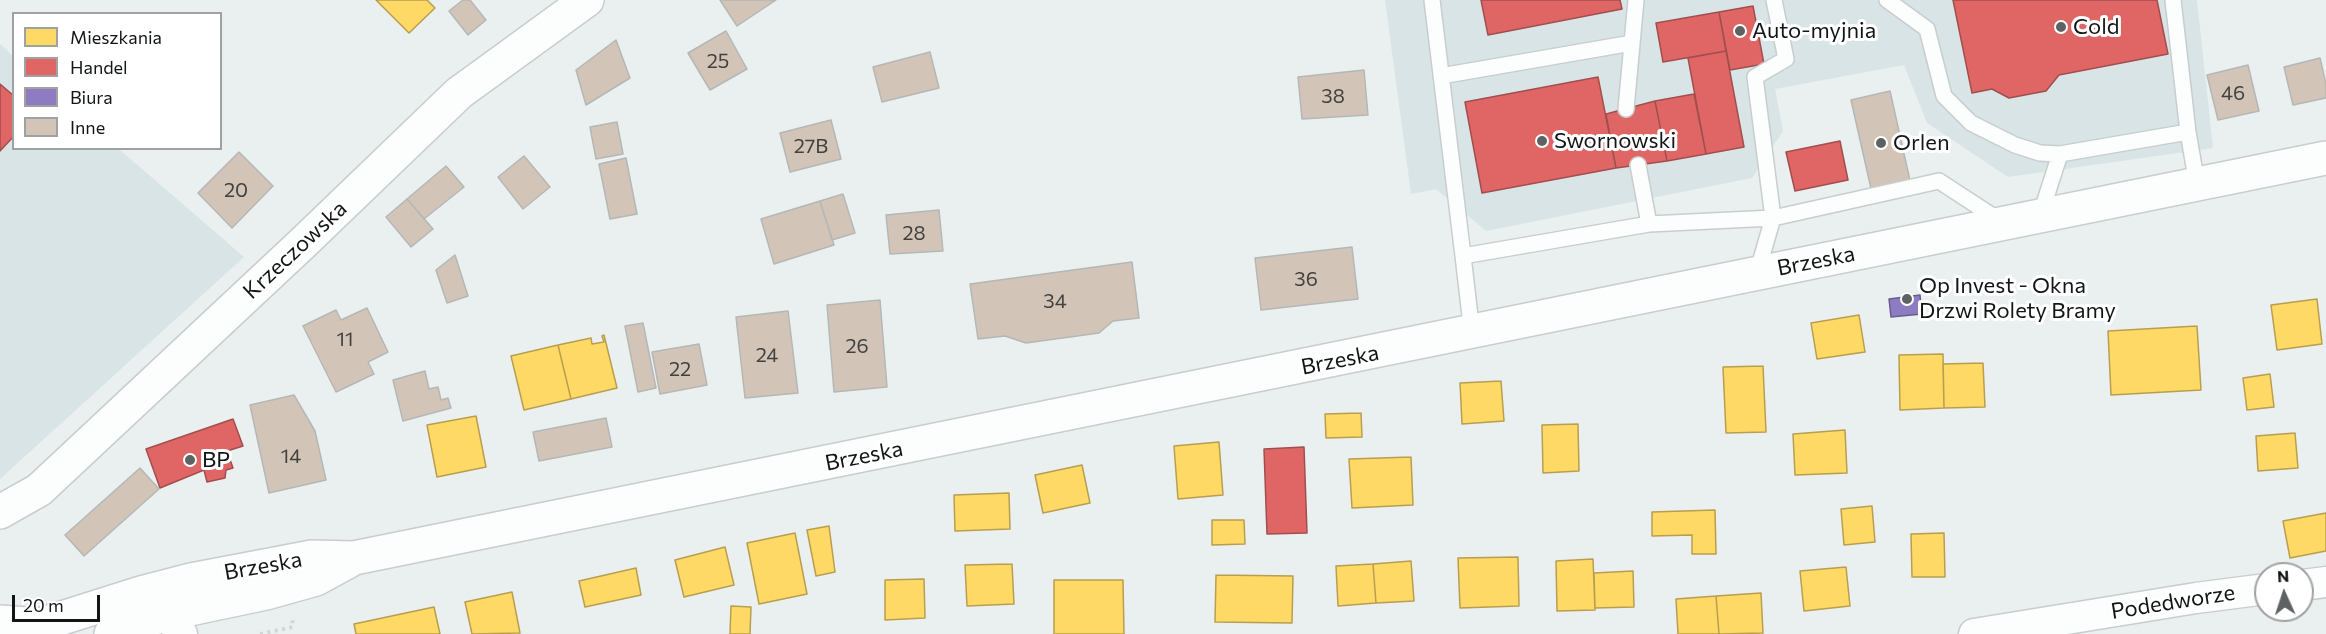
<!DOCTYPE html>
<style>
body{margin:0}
#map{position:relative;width:2326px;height:634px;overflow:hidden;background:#eaf0f0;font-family:Commissioner,sans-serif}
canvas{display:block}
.legend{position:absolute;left:12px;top:12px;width:210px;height:138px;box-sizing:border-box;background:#fff;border:2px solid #a0a1a2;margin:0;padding:8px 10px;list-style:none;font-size:18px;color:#121516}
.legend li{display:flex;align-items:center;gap:12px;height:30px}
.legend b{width:30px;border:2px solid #a0a1a2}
.north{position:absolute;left:2254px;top:562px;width:60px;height:60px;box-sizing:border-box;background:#fff;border:2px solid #a0a1a2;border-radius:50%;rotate:357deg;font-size:16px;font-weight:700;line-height:24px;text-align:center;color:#121516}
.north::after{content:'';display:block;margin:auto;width:21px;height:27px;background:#5e6262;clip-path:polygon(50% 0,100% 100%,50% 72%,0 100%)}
.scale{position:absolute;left:12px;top:595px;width:88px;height:27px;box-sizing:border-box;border:3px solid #121516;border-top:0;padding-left:8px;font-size:18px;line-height:21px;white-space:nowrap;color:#121516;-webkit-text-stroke:4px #fff;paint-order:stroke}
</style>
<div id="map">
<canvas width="2326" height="634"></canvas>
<ul class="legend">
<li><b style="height:16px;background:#ffd966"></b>Mieszkania</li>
<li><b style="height:16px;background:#e06666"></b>Handel</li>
<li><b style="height:16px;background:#8e7cc3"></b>Biura</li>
<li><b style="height:16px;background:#d2c5b8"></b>Inne</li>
</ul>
<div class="north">N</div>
<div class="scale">20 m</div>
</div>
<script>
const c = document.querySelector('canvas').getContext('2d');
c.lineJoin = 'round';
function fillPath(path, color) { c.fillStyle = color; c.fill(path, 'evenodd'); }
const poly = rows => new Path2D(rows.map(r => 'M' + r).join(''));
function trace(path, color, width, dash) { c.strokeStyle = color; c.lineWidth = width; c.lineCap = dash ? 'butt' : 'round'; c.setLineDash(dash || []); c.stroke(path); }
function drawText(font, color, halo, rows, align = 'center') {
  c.font = font + ' Commissioner,sans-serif'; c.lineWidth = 6; c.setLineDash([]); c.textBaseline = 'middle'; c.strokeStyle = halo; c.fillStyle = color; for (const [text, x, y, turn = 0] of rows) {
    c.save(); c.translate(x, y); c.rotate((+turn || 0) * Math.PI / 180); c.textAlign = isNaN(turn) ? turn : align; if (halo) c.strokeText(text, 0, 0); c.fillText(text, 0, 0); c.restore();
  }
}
const built = poly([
 [1385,0,2197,0,2213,148,2008,177,1927,123,1904,65,1775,89,1783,131,1752,178,1486,231,1436,189,1411,194],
 [0,44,13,56,14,148,119,149,244,257,0,479]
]);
const homes = poly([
 [376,0,427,0,435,8,409,33,376,0],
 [2317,299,2322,344,2277,350,2271,305,2317,299],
 [1859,315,1865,352,1817,359,1811,323,1859,315],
 [2197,326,2201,390,2111,395,2108,331,2197,326],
 [604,335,617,388,571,399,558,345,591,338,592,344,604,342,602,336,604,335],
 [558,345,571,399,524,410,511,356,558,345],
 [1943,354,1944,408,1900,410,1899,355,1943,354],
 [1983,363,1985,407,1944,408,1943,364,1983,363],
 [1763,366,1766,432,1726,433,1723,367,1763,366],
 [2270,374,2274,407,2247,410,2243,378,2270,374],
 [1501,381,1504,421,1462,424,1460,383,1501,381],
 [1361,413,1362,437,1326,438,1325,414,1361,413],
 [476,416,486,467,437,477,427,425,476,416],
 [1578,424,1579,471,1543,473,1542,425,1578,424],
 [1845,430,1847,473,1795,475,1793,434,1845,430],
 [2295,433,2298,468,2258,471,2256,436,2295,433],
 [1219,442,1223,495,1178,499,1174,446,1219,442],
 [1411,457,1413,505,1352,508,1349,459,1411,457],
 [1082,465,1090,503,1043,513,1035,475,1082,465],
 [1009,493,1010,529,955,531,954,495,1009,493],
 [1872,506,1875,542,1844,545,1841,509,1872,506],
 [1715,510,1716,554,1692,554,1692,535,1652,536,1652,512,1715,510],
 [2326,513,2326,551,2290,558,2283,521,2326,513],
 [1212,520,1244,520,1245,544,1212,545,1212,520],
 [829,526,835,572,816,576,807,530,829,526],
 [795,533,807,594,759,604,747,543,795,533],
 [1944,533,1945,577,1912,577,1911,534,1944,533],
 [725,547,734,585,684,597,675,560,725,547],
 [1518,557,1519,606,1460,608,1458,558,1518,557],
 [1593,559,1595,610,1557,611,1556,561,1593,559],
 [1411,561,1414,601,1376,603,1373,564,1411,561],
 [1012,564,1014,604,967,606,965,565,1012,564],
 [1373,564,1376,603,1338,606,1336,566,1373,564],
 [1846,567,1850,606,1804,611,1800,571,1846,567],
 [636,568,641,595,585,607,579,581,636,568],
 [1633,571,1634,607,1595,608,1594,573,1633,571],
 [1216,575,1293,576,1292,623,1215,622,1216,575],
 [924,579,925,618,885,620,885,580,924,579],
 [1054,580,1123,580,1124,634,1054,634,1054,580],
 [512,592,520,633,472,634,465,602,512,592],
 [1761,593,1763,633,1719,634,1716,596,1761,593],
 [1716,596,1719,634,1678,634,1676,599,1716,596],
 [731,606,751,607,750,634,730,634,731,606],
 [434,607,440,634,356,634,354,624,434,607]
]);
const shops = poly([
 [1481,0,1620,0,1622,9,1488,35,1481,0],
 [1953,0,2157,0,2168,54,2059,75,2046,91,2009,98,1992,89,1972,93,1953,0],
 [1753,6,1764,64,1730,70,1719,12,1753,6],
 [1719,12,1726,51,1663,62,1656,23,1719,12],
 [1726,51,1744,147,1706,154,1688,58,1726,51],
 [1598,77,1616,168,1482,193,1465,102,1598,77],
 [0,84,14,96,14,136,0,151,0,84],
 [1694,94,1706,154,1667,161,1655,101,1694,94],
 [1655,101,1667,161,1616,168,1606,114,1655,101],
 [1840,141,1848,180,1795,191,1786,152,1840,141],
 [233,419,243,446,227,451,233,468,226,470,225,478,207,482,204,470,160,488,146,449,233,419],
 [1304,447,1307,533,1267,534,1264,449,1304,447]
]);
const offices = poly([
 [1920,295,1922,314,1891,317,1889,299,1920,295]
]);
const building = poly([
 [463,0,470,0,486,20,468,35,449,11,463,0],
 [720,0,776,0,737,26,720,0],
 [726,31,747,69,710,90,688,53,726,31],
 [616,40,630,78,586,105,576,70,616,40],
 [930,52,939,88,882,102,873,67,930,52],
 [2320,58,2326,84,2326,98,2293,105,2284,67,2320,58],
 [2248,65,2259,111,2218,120,2207,75,2248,65],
 [1364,70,1368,115,1302,119,1298,77,1364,70],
 [1890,91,1911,185,1872,193,1851,100,1890,91],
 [831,120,841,159,790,172,780,133,831,120],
 [617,122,623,154,596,159,590,127,617,122],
 [239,152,273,186,232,228,198,193,239,152],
 [524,156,550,187,523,209,498,177,524,156],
 [626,158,637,214,610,219,599,164,626,158],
 [446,166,464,187,424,219,407,199,446,166],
 [843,194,855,233,832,240,820,201,843,194],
 [407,199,433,229,411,247,386,217,407,199],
 [820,201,834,245,774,264,761,219,820,201],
 [939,210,943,251,890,254,886,215,939,210],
 [1352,247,1358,299,1261,310,1255,258,1352,247],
 [455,255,468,296,447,303,436,270,455,255],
 [1132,262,1139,318,1113,321,1099,333,1026,343,1005,336,978,339,970,284,1132,262],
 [880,300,887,387,834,392,827,305,880,300],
 [367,308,388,352,368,362,374,374,336,392,303,326,336,310,341,320,367,308],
 [788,311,798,393,745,398,736,317,788,311],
 [643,323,656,388,638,392,625,326,643,323],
 [699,344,707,385,660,394,652,352,699,344],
 [425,371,429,389,438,387,441,400,448,398,451,408,403,421,393,380,425,371],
 [294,395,315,431,326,480,269,493,250,405,294,395],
 [606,418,612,447,539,461,533,432,606,418],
 [140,468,159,489,84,556,65,535,140,468]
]);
const path = poly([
 [260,634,293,627,292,616]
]);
const lane = poly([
 [1432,0,1463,256,1649,224],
 [1887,0,1927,29,1944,96,1971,123,2015,145,2040,153,2060,154],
 [2173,0,2188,132],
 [1441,76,1632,43],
 [1626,109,1636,0],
 [1638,165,1649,224,1773,218,1755,77,1786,59,1774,0],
 [2040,216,2060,154,2188,132,2197,184],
 [1463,256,1472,333],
 [1757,273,1773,218,1939,181,2002,222]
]);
const street = poly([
 [2302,585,2326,582],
 [149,600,166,614,182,634],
 [1974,634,2196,598,2266,589]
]);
const secondary = poly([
 [0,512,39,490,304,242,459,93,587,0],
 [0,622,40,625,141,593,191,580,312,557,354,558,2326,158],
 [111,634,166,614,266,593,316,579,349,561]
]);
const markers = [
 [2061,27,6,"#5e6262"],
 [1740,31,6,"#5e6262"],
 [1542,141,6,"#5e6262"],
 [1881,143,6,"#5e6262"],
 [1907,299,6,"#5e6262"],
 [190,460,6,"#5e6262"]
];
const numberNames = [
 ["25",718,61],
 ["46",2233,93],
 ["38",1333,96],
 ["27B",811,146],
 ["20",236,190],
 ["28",914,233],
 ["36",1306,279],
 ["34",1055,301],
 ["11",345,339],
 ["26",857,346],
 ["24",767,355],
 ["22",680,369],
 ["14",291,456]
];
const poiNames = [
 ["Cold",2073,27],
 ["Auto-myjnia",1752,31],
 ["Swornowski",1554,141],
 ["Orlen",1893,143],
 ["Op Invest - Okna",1919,286],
 ["Drzwi Rolety Bramy",1919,311],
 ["BP",202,460]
];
const streetNames = [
 ["Krzeczowska",295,250,-43],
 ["Brzeska",1816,261,-11],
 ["Brzeska",1340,360,-11],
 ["Brzeska",864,456,-11],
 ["Brzeska",263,566,-10],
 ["Podedworze",2173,602,-9]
];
fillPath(built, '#d8e4e5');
fillPath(homes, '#ffd966');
trace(homes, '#b89e4e', 1.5);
fillPath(shops, '#e06666');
trace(shops, '#a24e4e', 1.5);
fillPath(offices, '#8e7cc3');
trace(offices, '#695d8f', 1.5);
fillPath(building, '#d2c5b8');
trace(building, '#b5b7b6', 1.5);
trace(lane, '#c8cdcd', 18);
trace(street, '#c8cdcd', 33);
trace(secondary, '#c8cdcd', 36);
trace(path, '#d3d5d5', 4, [3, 4.5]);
trace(lane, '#fcfdfd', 15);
trace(street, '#fcfdfd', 30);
trace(secondary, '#fcfdfd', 33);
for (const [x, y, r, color] of markers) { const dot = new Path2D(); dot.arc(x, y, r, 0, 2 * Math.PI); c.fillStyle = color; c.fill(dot); trace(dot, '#fff', 2); }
drawText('20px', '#42413e', null, numberNames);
drawText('22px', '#121516', '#fff', poiNames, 'left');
drawText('22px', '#121516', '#fff', streetNames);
</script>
